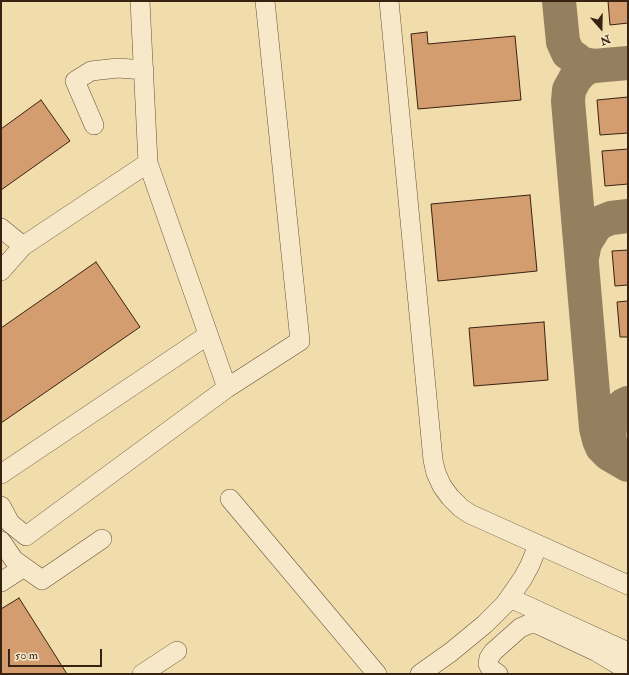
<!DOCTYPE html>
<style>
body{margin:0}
#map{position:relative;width:629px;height:675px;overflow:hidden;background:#f1dcac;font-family:"IM FELL Double Pica",serif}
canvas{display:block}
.frame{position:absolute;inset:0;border:2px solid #382212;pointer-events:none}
.north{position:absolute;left:581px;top:8px;width:40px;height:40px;-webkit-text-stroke:3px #f6e8c9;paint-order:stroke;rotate:160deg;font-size:11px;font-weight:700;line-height:16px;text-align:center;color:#382212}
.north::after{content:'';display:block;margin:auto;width:14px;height:18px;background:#382212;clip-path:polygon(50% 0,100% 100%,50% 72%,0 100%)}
.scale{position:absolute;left:8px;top:649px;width:94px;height:18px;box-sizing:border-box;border:2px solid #382212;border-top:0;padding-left:5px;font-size:12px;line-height:14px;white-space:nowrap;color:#382212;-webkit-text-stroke:3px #f6e8c9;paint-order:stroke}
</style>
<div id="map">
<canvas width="629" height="675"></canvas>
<div class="frame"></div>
<div class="north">N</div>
<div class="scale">50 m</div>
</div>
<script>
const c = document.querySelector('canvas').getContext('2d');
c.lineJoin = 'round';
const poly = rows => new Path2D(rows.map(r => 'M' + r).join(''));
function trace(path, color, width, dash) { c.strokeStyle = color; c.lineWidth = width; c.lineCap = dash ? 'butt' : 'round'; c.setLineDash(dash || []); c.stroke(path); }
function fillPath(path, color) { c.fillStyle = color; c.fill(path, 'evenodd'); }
const taxiway = poly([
 [559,1,563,42,568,53,576,59,583,64,594,66,587,68,580,73,575,79,569,90,568,101,596,428,599,440,602,447,609,454,628,465],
 [594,66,628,63],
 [582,258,585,243,595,227,601,222,611,218,628,216],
 [615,453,612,447,609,438,610,429,612,420,617,411,624,405,628,403]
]);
const building = poly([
 [608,1,628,1,628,23,610,25,608,1],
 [427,32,428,44,515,36,521,100,418,109,411,34,427,32],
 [628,97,628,133,600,135,597,100,628,97],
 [41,100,70,141,1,190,1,129,41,100],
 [628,149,628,184,605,186,602,151,628,149],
 [530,195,537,271,438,281,431,204,530,195],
 [628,250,628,285,615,286,612,251,628,250],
 [96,262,140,327,1,423,1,328,96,262],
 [628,301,628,337,620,337,617,302,628,301],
 [544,322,548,380,474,386,469,328,544,322],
 [19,598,67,674,1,674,1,609,19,598]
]);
const minor = poly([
 [140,1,148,163,227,388],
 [389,1,433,460,436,473,442,486,450,497,461,508,470,514,628,585],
 [94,125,75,81,91,71,118,68,144,70],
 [1,228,23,246],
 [1,271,23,246,148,163],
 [1,474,208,335],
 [230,499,377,674],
 [1,506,10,523,26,536,227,388,300,341,265,1],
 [1,541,14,560,42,580,102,539],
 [1,582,24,567],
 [510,598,628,652],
 [142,674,177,651],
 [420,674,451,652,485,624,505,604,523,578,530,565,538,545],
 [498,674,491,669,488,664,489,658,493,652,520,628,529,624,537,624,597,652,622,667,627,674]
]);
trace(taxiway, '#947f5f', 34);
fillPath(building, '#d49d70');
trace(building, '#382212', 1);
trace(minor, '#665038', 20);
trace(minor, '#f6e8c9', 19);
</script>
